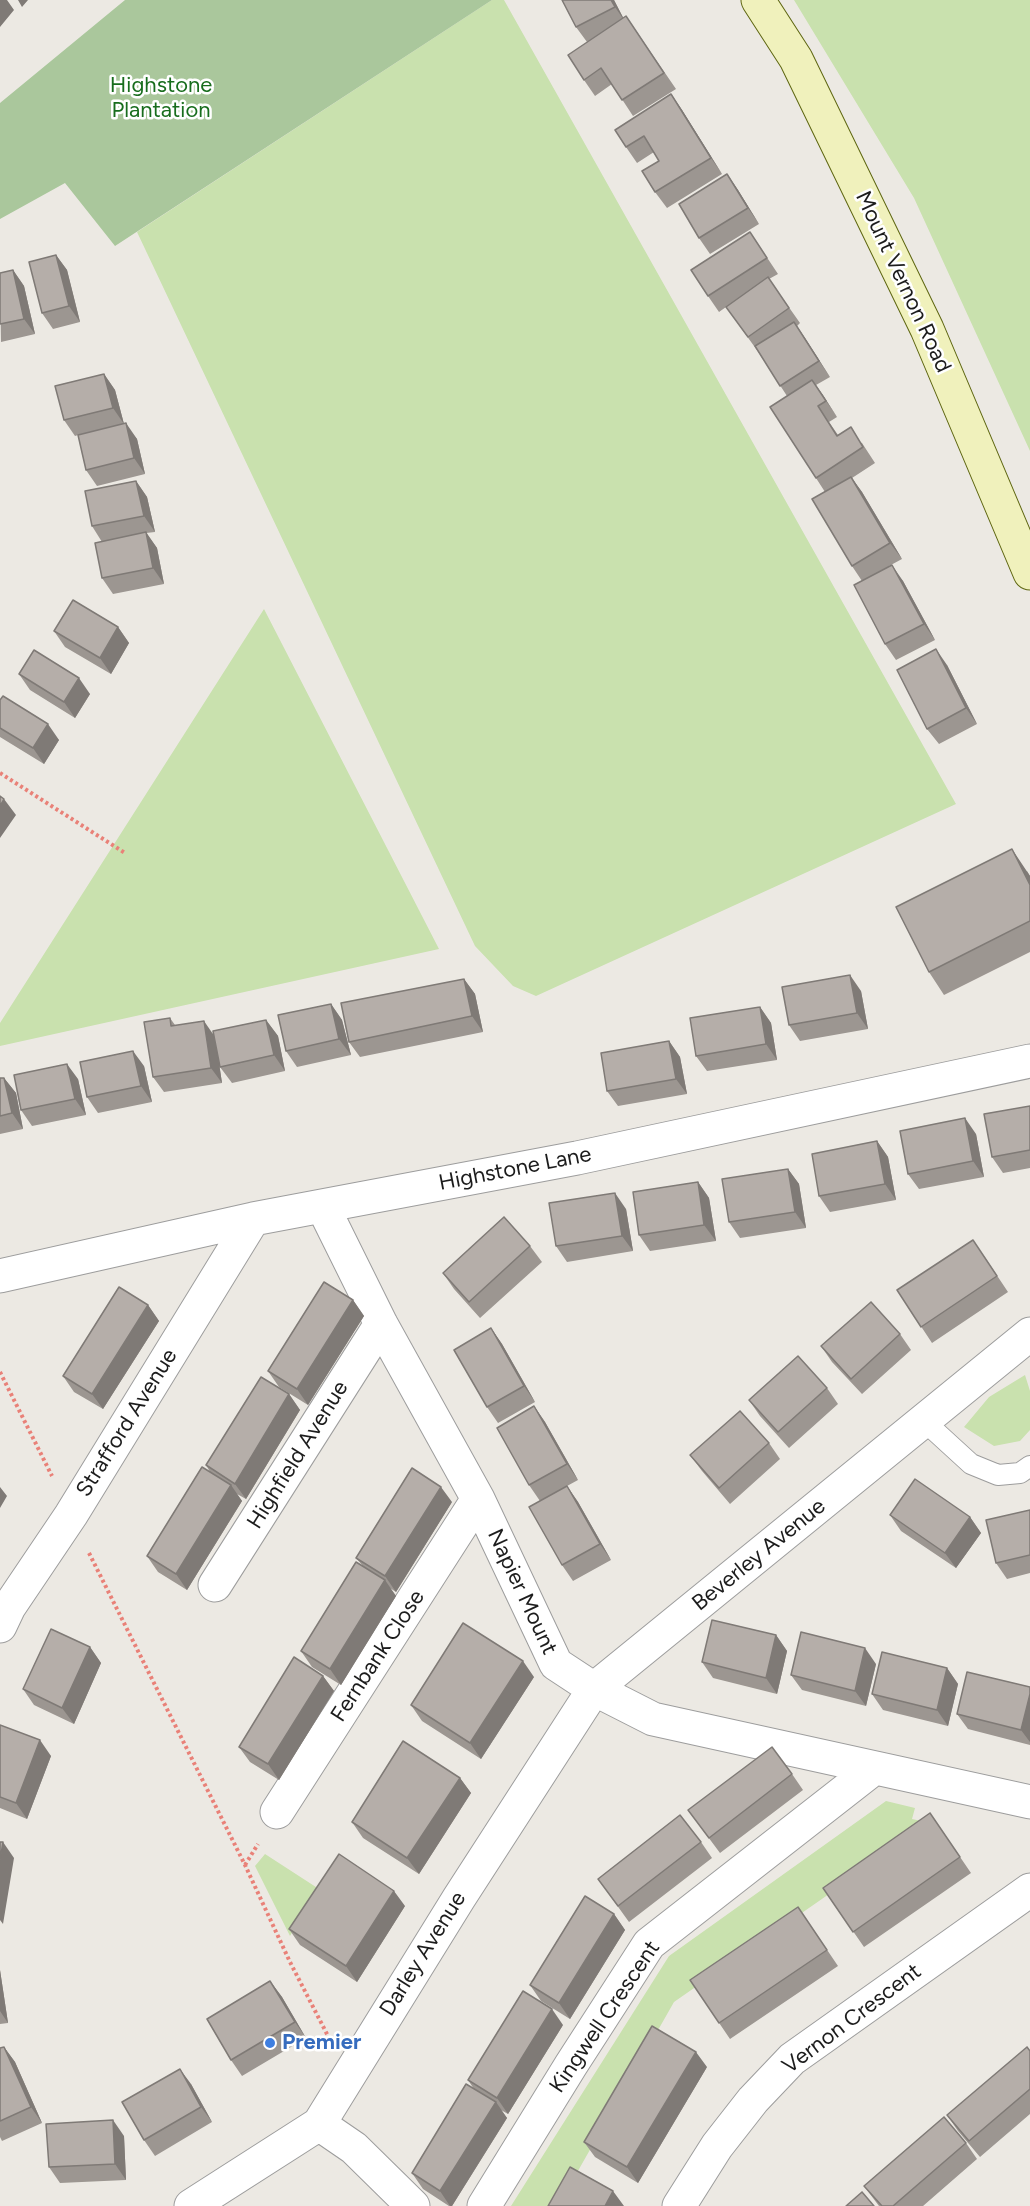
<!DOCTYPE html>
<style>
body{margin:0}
canvas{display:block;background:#ece9e3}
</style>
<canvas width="1030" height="2206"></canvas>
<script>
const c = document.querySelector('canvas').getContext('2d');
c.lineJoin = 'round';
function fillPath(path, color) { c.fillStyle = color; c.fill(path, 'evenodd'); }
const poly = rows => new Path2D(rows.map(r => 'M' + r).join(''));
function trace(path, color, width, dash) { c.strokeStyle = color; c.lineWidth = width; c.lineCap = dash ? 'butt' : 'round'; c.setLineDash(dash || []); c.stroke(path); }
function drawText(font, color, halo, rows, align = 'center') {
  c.font = font + ' Figtree,sans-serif'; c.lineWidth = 5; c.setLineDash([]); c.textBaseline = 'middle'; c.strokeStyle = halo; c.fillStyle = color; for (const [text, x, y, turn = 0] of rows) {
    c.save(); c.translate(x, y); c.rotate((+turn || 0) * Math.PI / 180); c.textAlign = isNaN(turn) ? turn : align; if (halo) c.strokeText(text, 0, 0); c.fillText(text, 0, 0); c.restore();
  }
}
const grass = poly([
 [492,0,504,0,956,804,536,996,513,986,475,946,137,232],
 [794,0,1030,0,1030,451,914,198],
 [264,609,439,949,0,1046,0,1023],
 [1025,1375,1030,1391,1030,1430,1020,1441,994,1446,964,1427,989,1397],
 [886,1801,915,1808,912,1819,931,1823,674,2002,558,2206,511,2206,669,1956],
 [265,1854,319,1889,290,1936,255,1866]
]);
const forest = poly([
 [125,0,492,0,115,246,65,183,0,219,0,103]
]);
const path = poly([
 [0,773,125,853],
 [0,1372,52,1476],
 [89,1553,245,1865,290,1962,329,2038],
 [245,1865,258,1844]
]);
const lane = poly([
 [924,1421,971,1464,998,1475,1020,1473,1030,1466]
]);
const street = poly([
 [323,1207,381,1324,478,1499,556,1664,594,1689,653,1719,1030,1802],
 [0,1276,253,1219,577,1158,1030,1061],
 [215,1585,381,1324],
 [0,1626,9,1607,71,1515,253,1219],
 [277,1812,478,1499],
 [319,2124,354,2148,413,2206],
 [191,2206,319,2124,459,1898,594,1689,1030,1334],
 [484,2206,571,2065,649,1944,873,1769],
 [679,2206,717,2146,753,2100,792,2059,1030,1890]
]);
const secondary = poly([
 [758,0,796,59,927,329,1030,573]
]);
const wall = poly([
 [562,0,614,0,623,18,626,16,676,89,633,116,612,84,595,96,584,80,587,42,576,27],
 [671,94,682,110,722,174,667,208,655,192,659,161,654,152,637,163,626,147],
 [727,174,738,190,759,224,710,254,699,238],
 [750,232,778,274,769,279,800,323,797,326,830,377,816,385,837,417,829,422,838,435,862,443,875,463,852,478,862,492,902,559,889,566,903,581,935,640,896,660,885,644,862,581,852,566,825,492,816,478,787,396,759,353,726,307,719,312,708,296],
 [56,255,67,270,80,322,53,329,42,313],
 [13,270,24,286,35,334,1,342,0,273],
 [104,374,115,390,124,424,137,439,145,474,97,486,86,470,78,435,75,436,64,420],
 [136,481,147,497,155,532,146,533,157,548,164,584,113,594,102,578,102,542,92,526],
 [118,627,129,643,111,674,65,647,54,631],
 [947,665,977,724,939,744,927,729],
 [19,674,90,694,75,718,30,690],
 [0,700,59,740,44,764,0,737],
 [1027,871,1030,876,1030,952,944,995,929,972],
 [464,979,475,994,483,1032,360,1057,349,1042],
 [861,991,868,1029,800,1041,789,1025],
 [331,1004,342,1020,351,1055,297,1067,286,1051],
 [760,1007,771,1023,777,1060,707,1071,696,1056],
 [170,1018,175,1025,214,1034,266,1020,278,1036,285,1071,232,1083,220,1067,218,1056,222,1083,164,1092,153,1077],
 [669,1041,680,1057,687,1094,618,1106,607,1091],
 [144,1066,152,1102,98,1113,87,1097],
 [0,1078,4,1078,16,1093,23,1129,0,1134],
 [78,1079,86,1115,32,1126,21,1110],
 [1030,1106,1030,1168,1003,1173,992,1157],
 [976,1134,984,1177,919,1189,908,1174],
 [877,1141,888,1157,896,1200,830,1212,819,1196],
 [788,1169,799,1184,806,1228,740,1238,729,1222],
 [698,1182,709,1198,716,1241,650,1251,639,1235],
 [626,1209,633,1251,567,1262,556,1246],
 [530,1246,542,1262,480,1318,454,1289,443,1273],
 [984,1256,1008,1292,932,1343,897,1290],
 [353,1300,364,1316,308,1405,279,1387,268,1371],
 [148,1305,159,1321,103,1409,74,1392,63,1376],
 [491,1328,502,1344,535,1402,498,1423,487,1407],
 [900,1334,911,1350,862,1394,832,1362,821,1346],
 [827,1388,838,1404,789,1448,760,1416,749,1400],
 [289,1394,300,1410,246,1499,237,1494,242,1501,187,1590,158,1572,147,1556,210,1472,206,1465],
 [534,1406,545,1422,578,1480,567,1486,578,1502,611,1560,573,1581,562,1565,540,1501,529,1485],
 [769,1443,780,1459,730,1504,702,1471,690,1455],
 [452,1502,396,1592,390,1588,396,1596,341,1685,312,1667,301,1651,362,1565,356,1558],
 [1030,1510,1030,1573,1007,1579,996,1563],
 [890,1515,970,1517,981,1533,956,1568,901,1531],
 [776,1635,787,1651,777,1694,713,1678,702,1662],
 [90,1647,101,1663,74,1724,34,1705,23,1689],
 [876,1664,866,1706,802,1690,791,1675],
 [947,1668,958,1684,948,1726,883,1710,872,1694],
 [323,1676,334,1691,279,1780,250,1762,239,1747],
 [534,1677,481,1759,422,1721,411,1705],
 [1030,1687,1030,1745,968,1729,957,1714],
 [0,1725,51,1756,27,1819,0,1808],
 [792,1774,803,1790,720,1853,688,1810],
 [460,1778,471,1793,419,1874,363,1838,352,1822],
 [930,1813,971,1873,864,1947,823,1888],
 [701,1842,712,1858,629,1922,598,1879],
 [405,1906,357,1982,300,1945,289,1929],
 [798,1907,838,1966,730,2039,690,1980],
 [614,1914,625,1930,570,2019,541,2001,530,1985],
 [0,1970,8,2023,0,2024],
 [270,1981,282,1997,306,2038,242,2076,231,2060],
 [563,2025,508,2114,501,2110,507,2118,452,2206,449,2206,423,2189,412,2173,474,2089,468,2080],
 [4,2047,15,2062,42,2123,2,2141,0,2137,0,2048],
 [1030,2051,1030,2114,980,2157,958,2131,947,2115],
 [707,2067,638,2183,595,2157,584,2142],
 [191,2084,212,2122,155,2156,144,2140],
 [124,2136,126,2180,60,2183,49,2167],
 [966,2143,977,2159,923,2206,879,2206,864,2186]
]);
const shadedWall = poly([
 [0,0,7,0,14,10,0,27],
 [18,0,28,0,22,7],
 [611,0,614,0,626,23,615,7],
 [671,94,682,110,722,174,711,158],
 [727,174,738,190,759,224,748,208],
 [56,255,67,270,80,322,69,306],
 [13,270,24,286,35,334,24,319],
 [794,322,805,338,830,377,819,361],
 [104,374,115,390,124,424,113,408],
 [812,380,823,395,837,417,826,401],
 [126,423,137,439,145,474,134,458],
 [851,477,862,492,902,559,890,543],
 [136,481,147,497,155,532,144,516],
 [146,532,157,548,164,584,153,568],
 [892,565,903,581,935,640,924,624],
 [118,627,129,643,111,674,100,658],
 [936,649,947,665,977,724,966,708],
 [79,678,90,694,75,718,64,702],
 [48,724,59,740,44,764,33,748],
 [4,799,16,815,0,838,0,806],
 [1012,849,1030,876,1030,885],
 [850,975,861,991,868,1029,857,1013],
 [464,979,475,994,483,1032,472,1016],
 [331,1004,342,1020,351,1055,339,1039],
 [760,1007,771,1023,777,1060,766,1044],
 [266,1020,278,1036,285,1071,274,1055],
 [204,1021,215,1037,222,1083,211,1068],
 [669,1041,680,1057,687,1094,676,1079],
 [133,1051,144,1066,152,1102,141,1086],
 [67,1064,78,1079,86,1115,75,1099],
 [4,1078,16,1093,23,1129,12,1113],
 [965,1118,976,1134,984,1177,973,1161],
 [877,1141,888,1157,896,1200,885,1184],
 [788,1169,799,1184,806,1228,795,1212],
 [698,1182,709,1198,716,1241,704,1225],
 [615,1193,626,1209,633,1251,622,1236],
 [353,1300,364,1316,308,1405,297,1389],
 [148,1305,159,1321,103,1409,92,1394],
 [491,1328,502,1344,535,1402,524,1386],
 [289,1394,300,1410,246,1499,235,1484],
 [534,1406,545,1422,578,1480,567,1464],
 [231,1485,242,1501,187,1590,176,1574],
 [567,1486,578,1502,611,1560,600,1544],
 [0,1487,7,1496,0,1508],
 [441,1487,452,1502,396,1592,385,1576],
 [970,1517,981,1533,956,1568,945,1553],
 [385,1580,396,1596,341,1685,330,1669],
 [776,1635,787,1651,777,1694,766,1678],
 [90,1647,101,1663,74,1724,62,1708],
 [865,1648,876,1664,866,1706,855,1691],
 [523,1661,534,1677,481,1759,470,1743],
 [947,1668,958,1684,948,1726,937,1710],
 [323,1676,334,1691,279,1780,268,1764],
 [1030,1694,1030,1742,1021,1730],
 [40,1740,51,1756,27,1819,16,1803],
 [460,1778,471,1793,419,1874,407,1858],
 [3,1842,14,1858,3,1924,0,1920,0,1860],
 [394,1891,405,1906,357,1982,346,1966],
 [614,1914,625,1930,570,2019,559,2003],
 [0,1970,8,2023,0,2011],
 [270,1981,282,1997,306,2038,295,2022],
 [552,2009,563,2025,508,2114,497,2098],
 [4,2047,15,2062,42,2123,31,2107],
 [696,2052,707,2067,638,2183,627,2167],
 [180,2069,191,2084,212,2122,201,2107],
 [496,2102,507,2118,452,2206,450,2206,440,2191],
 [113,2120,124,2136,126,2180,115,2164],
 [613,2191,624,2206,605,2206]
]);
const building = poly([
 [562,0,611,0,615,7,576,27,562,0],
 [626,16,664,73,622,100,601,68,584,80,568,55,626,16],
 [671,94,711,158,655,192,642,171,659,161,644,136,626,147,615,130,671,94],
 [727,174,748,208,699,238,679,204,727,174],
 [750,232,767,258,708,296,691,270,750,232],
 [56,255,69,306,42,313,29,262,56,255],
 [13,270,24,319,0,324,0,273,13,270],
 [768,277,789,308,748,337,726,307,768,277],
 [794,322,819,361,780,386,755,346,794,322],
 [104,374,113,408,64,420,55,386,104,374],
 [812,380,826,401,818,406,837,436,851,427,863,447,816,478,770,407,812,380],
 [126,423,134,458,86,470,78,435,126,423],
 [851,477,890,543,852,566,812,499,851,477],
 [136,481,144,516,92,526,85,491,136,481],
 [146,532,153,568,102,578,95,543,146,532],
 [892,565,924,624,885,644,854,585,892,565],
 [73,600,118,627,100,658,54,631,73,600],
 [936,649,966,708,927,729,897,670,936,649],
 [34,650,79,678,64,702,19,674,34,650],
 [3,696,48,724,33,748,0,728,0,700,3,696],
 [0,796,4,799,0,806,0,796],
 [1012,849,1030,885,1030,921,929,972,896,907,1012,849],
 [850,975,857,1013,789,1025,782,987,850,975],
 [464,979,472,1016,349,1042,341,1003,464,979],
 [331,1004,339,1039,286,1051,278,1015,331,1004],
 [760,1007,766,1044,696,1056,690,1018,760,1007],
 [170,1018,171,1026,204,1021,211,1068,153,1077,144,1022,170,1018],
 [266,1020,274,1055,220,1067,213,1031,266,1020],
 [669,1041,676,1079,607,1091,601,1053,669,1041],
 [133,1051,141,1086,87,1097,80,1062,133,1051],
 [67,1064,75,1099,21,1110,14,1075,67,1064],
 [0,1078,4,1078,12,1113,0,1116,0,1078],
 [1030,1106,1030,1150,992,1157,984,1114,1030,1106],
 [965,1118,973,1161,908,1174,900,1131,965,1118],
 [877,1141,885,1184,819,1196,812,1154,877,1141],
 [788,1169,795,1212,729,1222,722,1179,788,1169],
 [698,1182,704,1225,639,1235,633,1192,698,1182],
 [615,1193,622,1236,556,1246,549,1203,615,1193],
 [504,1217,530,1246,469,1302,443,1273,504,1217],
 [973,1240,997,1276,921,1327,897,1290,973,1240],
 [324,1282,353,1300,297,1389,268,1371,324,1282],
 [119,1287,148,1305,92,1394,63,1376,119,1287],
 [871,1302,900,1334,851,1379,821,1346,871,1302],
 [491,1328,524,1386,487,1407,454,1350,491,1328],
 [798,1356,827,1388,778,1432,749,1400,798,1356],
 [261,1377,289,1394,235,1484,206,1465,261,1377],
 [534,1406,567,1464,529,1485,497,1428,534,1406],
 [740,1411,769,1443,719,1488,690,1455,740,1411],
 [202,1467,231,1485,176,1574,147,1556,202,1467],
 [412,1468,441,1487,385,1576,356,1558,412,1468],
 [915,1479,970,1517,945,1553,890,1515,915,1479],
 [567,1486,600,1544,562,1565,529,1507,567,1486],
 [1030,1510,1030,1555,996,1563,986,1520,1030,1510],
 [356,1562,385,1580,330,1669,301,1651,356,1562],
 [712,1620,776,1635,766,1678,702,1662,712,1620],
 [463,1623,523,1661,470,1743,411,1705,463,1623],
 [51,1629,90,1647,62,1708,23,1689,51,1629],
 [801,1632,865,1648,855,1691,791,1675,801,1632],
 [882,1652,947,1668,937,1710,872,1694,882,1652],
 [294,1657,323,1676,268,1764,239,1747,294,1657],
 [967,1672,1030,1687,1030,1694,1021,1730,957,1714,967,1672],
 [0,1725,40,1740,16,1803,0,1797,0,1725],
 [403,1741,460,1778,407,1858,352,1822,403,1741],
 [772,1747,792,1774,709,1838,688,1810,772,1747],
 [930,1813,960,1857,853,1932,823,1888,930,1813],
 [680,1815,701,1842,618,1906,598,1879,680,1815],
 [0,1842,3,1842,0,1860,0,1842],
 [339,1854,394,1891,346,1966,289,1929,339,1854],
 [585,1896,614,1914,559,2003,530,1985,585,1896],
 [798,1907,827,1950,719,2023,690,1980,798,1907],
 [270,1981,295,2022,231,2060,207,2019,270,1981],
 [523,1991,552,2009,497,2098,468,2080,523,1991],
 [652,2026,696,2052,627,2167,584,2142,652,2026],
 [4,2047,31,2107,0,2121,0,2048,4,2047],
 [1027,2047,1030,2051,1030,2089,969,2141,947,2115,1027,2047],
 [180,2069,201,2107,144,2140,122,2102,180,2069],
 [466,2084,496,2102,440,2191,412,2173,466,2084],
 [944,2117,966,2143,893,2206,882,2206,864,2186,944,2117],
 [113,2120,115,2164,49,2167,46,2124,113,2120],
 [570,2167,613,2191,605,2206,548,2206,570,2167],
 [862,2192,874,2206,846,2206,862,2192]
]);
const markers = [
 [270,2043,6,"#3f7fe0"]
];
const parkNames = [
 ["Highstone",161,86],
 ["Plantation",161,111]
];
const streetNames = [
 ["Mount Vernon Road",903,282,65],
 ["Highstone Lane",515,1169,-11],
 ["Strafford Avenue",127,1423,-58],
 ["Highfield Avenue",298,1455,-58],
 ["Beverley Avenue",759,1555,-39],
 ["Napier Mount",522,1592,65],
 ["Fernbank Close",378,1656,-57],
 ["Darley Avenue",423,1954,-58],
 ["Kingwell Crescent",605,2017,-56],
 ["Vernon Crescent",852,2019,-37]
];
const shopNames = [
 ["Premier",282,2043]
];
fillPath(grass, '#c9e1ae');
fillPath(forest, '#aac79c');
trace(lane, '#9d9d9d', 22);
trace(street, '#9d9d9d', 35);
trace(secondary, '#5e6611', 35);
trace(path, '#e98178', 4, [3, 3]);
trace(lane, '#fff', 20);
trace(street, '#fff', 33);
trace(secondary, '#f0f1bc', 33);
fillPath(wall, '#9c9691');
fillPath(shadedWall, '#7f7a76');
fillPath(building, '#b5aea9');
trace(building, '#7f7a76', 1.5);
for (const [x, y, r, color] of markers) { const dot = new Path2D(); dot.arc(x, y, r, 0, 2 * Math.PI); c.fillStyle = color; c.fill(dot); trace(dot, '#fff', 2); }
drawText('22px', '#186d1d', '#fff', parkNames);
drawText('22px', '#1c1c1c', '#fff', streetNames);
drawText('bold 22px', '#366cbe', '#fff', shopNames, 'left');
</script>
